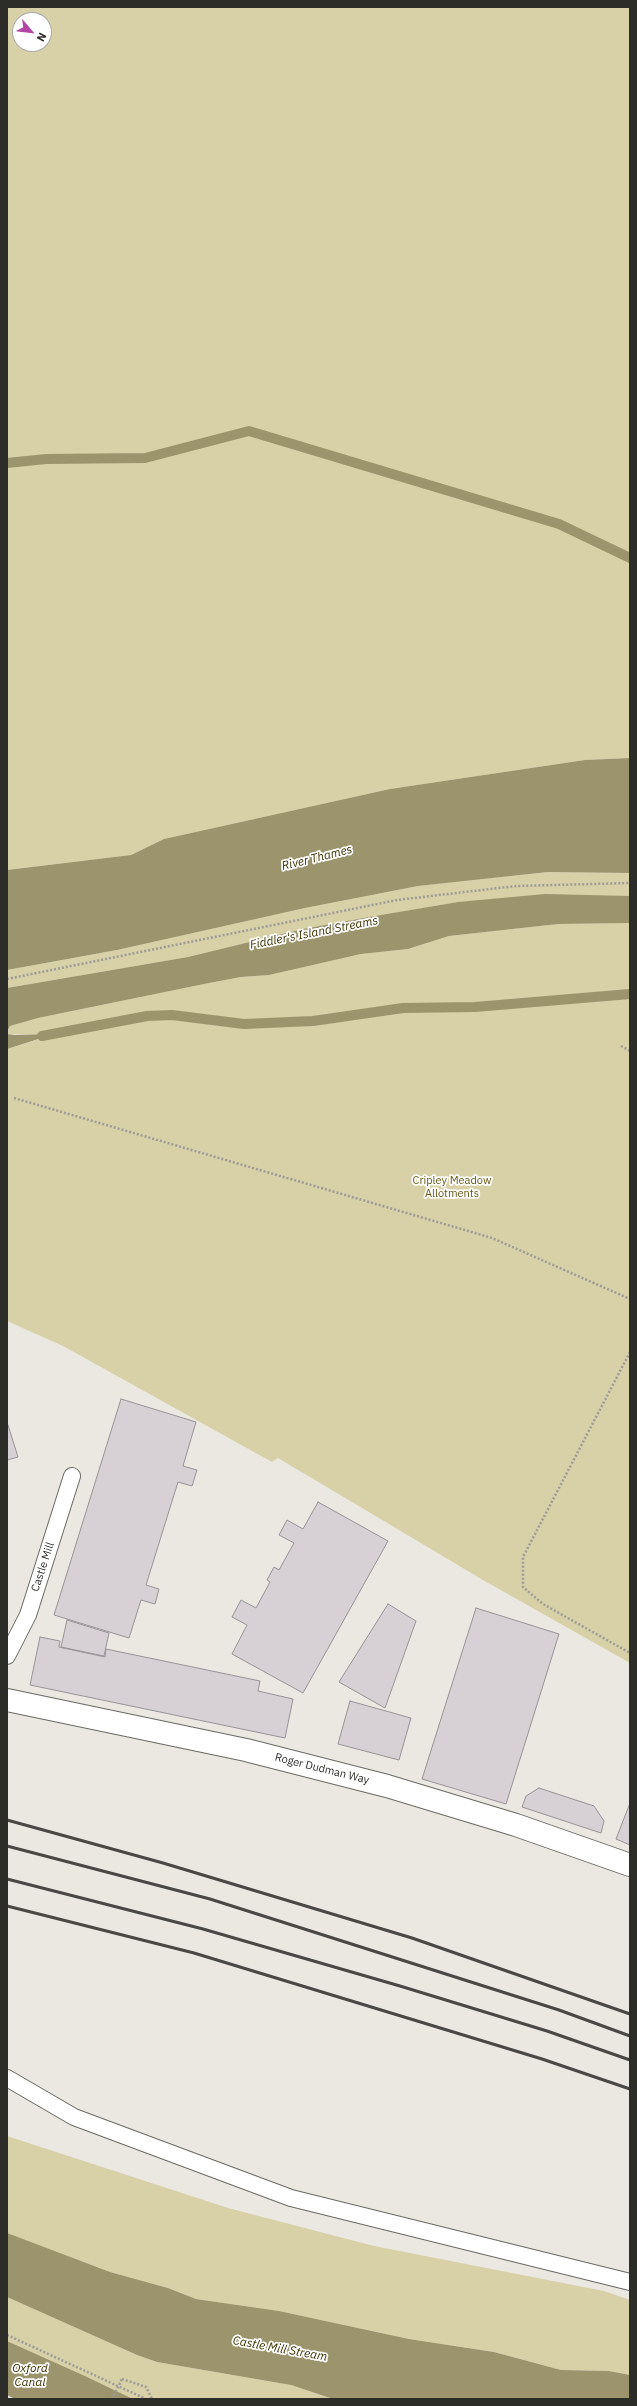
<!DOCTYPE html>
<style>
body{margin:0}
#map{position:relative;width:637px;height:2406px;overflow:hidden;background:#eae8e1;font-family:"IBM Plex Sans",sans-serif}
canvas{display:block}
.frame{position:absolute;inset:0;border:8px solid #2c2c29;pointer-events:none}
.north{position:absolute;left:12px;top:12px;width:40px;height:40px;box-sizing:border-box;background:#fff;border:1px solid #ababa9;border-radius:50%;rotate:118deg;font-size:11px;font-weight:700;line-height:16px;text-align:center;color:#2c2c29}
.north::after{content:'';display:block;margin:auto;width:14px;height:18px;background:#b246a6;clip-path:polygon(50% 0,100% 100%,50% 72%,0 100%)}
</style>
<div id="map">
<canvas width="637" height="2406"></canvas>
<div class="frame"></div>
<div class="north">N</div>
</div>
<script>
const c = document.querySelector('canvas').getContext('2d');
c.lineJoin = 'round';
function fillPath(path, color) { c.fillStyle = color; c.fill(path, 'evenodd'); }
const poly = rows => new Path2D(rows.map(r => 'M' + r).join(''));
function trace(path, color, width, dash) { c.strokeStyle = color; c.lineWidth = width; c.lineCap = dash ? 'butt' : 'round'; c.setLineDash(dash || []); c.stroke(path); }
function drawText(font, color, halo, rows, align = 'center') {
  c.font = font + ' "IBM Plex Sans",sans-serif'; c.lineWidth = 3.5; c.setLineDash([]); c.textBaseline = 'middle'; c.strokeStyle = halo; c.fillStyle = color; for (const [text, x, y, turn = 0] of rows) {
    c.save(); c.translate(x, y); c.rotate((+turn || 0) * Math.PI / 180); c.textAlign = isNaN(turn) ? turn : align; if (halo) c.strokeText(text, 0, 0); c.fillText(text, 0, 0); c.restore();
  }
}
const green = poly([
 [7,7,630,7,630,758,585,760,390,789,164,839,131,855,7,870],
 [20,20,44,20,44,44,20,44],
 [548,872,630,873,630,896,458,902,303,929,188,957,7,988,7,970,117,950,305,908,418,886],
 [630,923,630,1663,483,1580,278,1458,272,1462,63,1346,7,1321,7,1049,53,1035,7,1034,10,1026,38,1018,209,983,241,977,269,975,361,954,408,949,449,936,558,924],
 [7,2136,228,2208,374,2246,604,2291,630,2300,630,2375,609,2371,561,2370,494,2352,409,2339,279,2311,196,2299,168,2288,110,2272,7,2234],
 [7,2297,137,2355,157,2362,291,2385,333,2399,133,2399,7,2341]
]);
const water = poly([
 [630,758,630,873,548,872,418,886,305,908,117,950,7,970,7,870,131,855,164,839,390,789,585,760],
 [545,894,630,896,630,923,558,924,449,936,408,949,361,954,269,975,241,977,209,983,38,1018,10,1026,7,1032,7,988,188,957,303,929,375,916,458,902],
 [7,1034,15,1035,54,1034,7,1049],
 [7,2233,110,2272,168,2288,196,2299,279,2311,409,2339,494,2352,561,2370,609,2371,630,2375,630,2399,333,2399,291,2385,157,2362,137,2355,7,2297],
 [7,2341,87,2377,133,2399,15,2399,7,2395]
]);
const stream = poly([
 [7,463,46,459,145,458,249,431,559,524,630,558],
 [42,1036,147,1016,172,1015,244,1024,313,1021,403,1008,475,1007,630,994]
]);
const building = poly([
 [121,1399,196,1422,183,1466,197,1470,192,1486,178,1482,146,1585,159,1589,155,1604,141,1600,129,1638,54,1615,121,1399],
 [7,1422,18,1457,7,1460,7,1422],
 [318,1502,388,1541,303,1693,232,1654,247,1625,232,1617,241,1600,256,1608,270,1582,267,1580,274,1567,279,1570,294,1543,279,1535,287,1520,303,1529,318,1502],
 [388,1604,416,1621,385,1708,339,1682,388,1604],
 [476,1608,559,1634,506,1804,422,1779,476,1608],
 [67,1620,109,1633,104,1656,61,1647,67,1620],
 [40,1637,60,1641,59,1647,105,1657,106,1649,260,1681,258,1691,293,1699,285,1738,30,1685,40,1637],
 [350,1701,411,1718,399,1760,338,1744,350,1701],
 [539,1788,594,1806,604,1821,601,1833,522,1807,526,1796,539,1788],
 [630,1803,630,1845,616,1839,630,1803]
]);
const path = poly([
 [7,979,397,900,516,886,630,883],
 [621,1046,630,1051],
 [14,1098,492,1238,630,1299],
 [630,1352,523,1557,523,1587,543,1604,630,1653],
 [7,2335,146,2399],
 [122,2379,146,2387,152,2399]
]);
const lane = poly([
 [7,1656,28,1615,72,1476],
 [7,2078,74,2117,291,2198,630,2282]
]);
const street = poly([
 [7,1700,246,1750,387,1786,516,1825,630,1865]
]);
const rail = poly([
 [7,1820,163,1863,412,1938,630,2014],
 [7,1846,210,1899,559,2010,630,2036],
 [7,1879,203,1929,400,1986,547,2031,630,2060],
 [7,1906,194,1953,542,2059,630,2089]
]);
const pathBridge = poly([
 [112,2399,122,2379]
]);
const parkNames = [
 ["Cripley Meadow",452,1181],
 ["Allotments",452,1194]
];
const streetNames = [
 ["Castle Mill",43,1567,-72],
 ["Roger Dudman Way",322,1769,14]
];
const waterNames = [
 ["River Thames",317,858,-14],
 ["Fiddler's Island Streams",314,933,-11],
 ["Castle Mill Stream",280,2349,10],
 ["Oxford",30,2369],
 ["Canal",30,2383]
];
fillPath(green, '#d8d0a7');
fillPath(water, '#9c946c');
trace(stream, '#9c946c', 10);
fillPath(building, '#d7d1d6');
trace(building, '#989297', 1);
trace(lane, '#6b6a63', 18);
trace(street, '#6b6a63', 24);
trace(path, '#9d9c96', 2.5, [2, 2]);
trace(lane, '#fff', 16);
trace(street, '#fff', 22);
trace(rail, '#494845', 3);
trace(pathBridge, '#9d9c96', 2.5, [2, 2]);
drawText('11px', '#645813', '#fff', parkNames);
drawText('11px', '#2c2c29', '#fff', streetNames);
drawText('italic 12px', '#3d3300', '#fff', waterNames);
</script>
